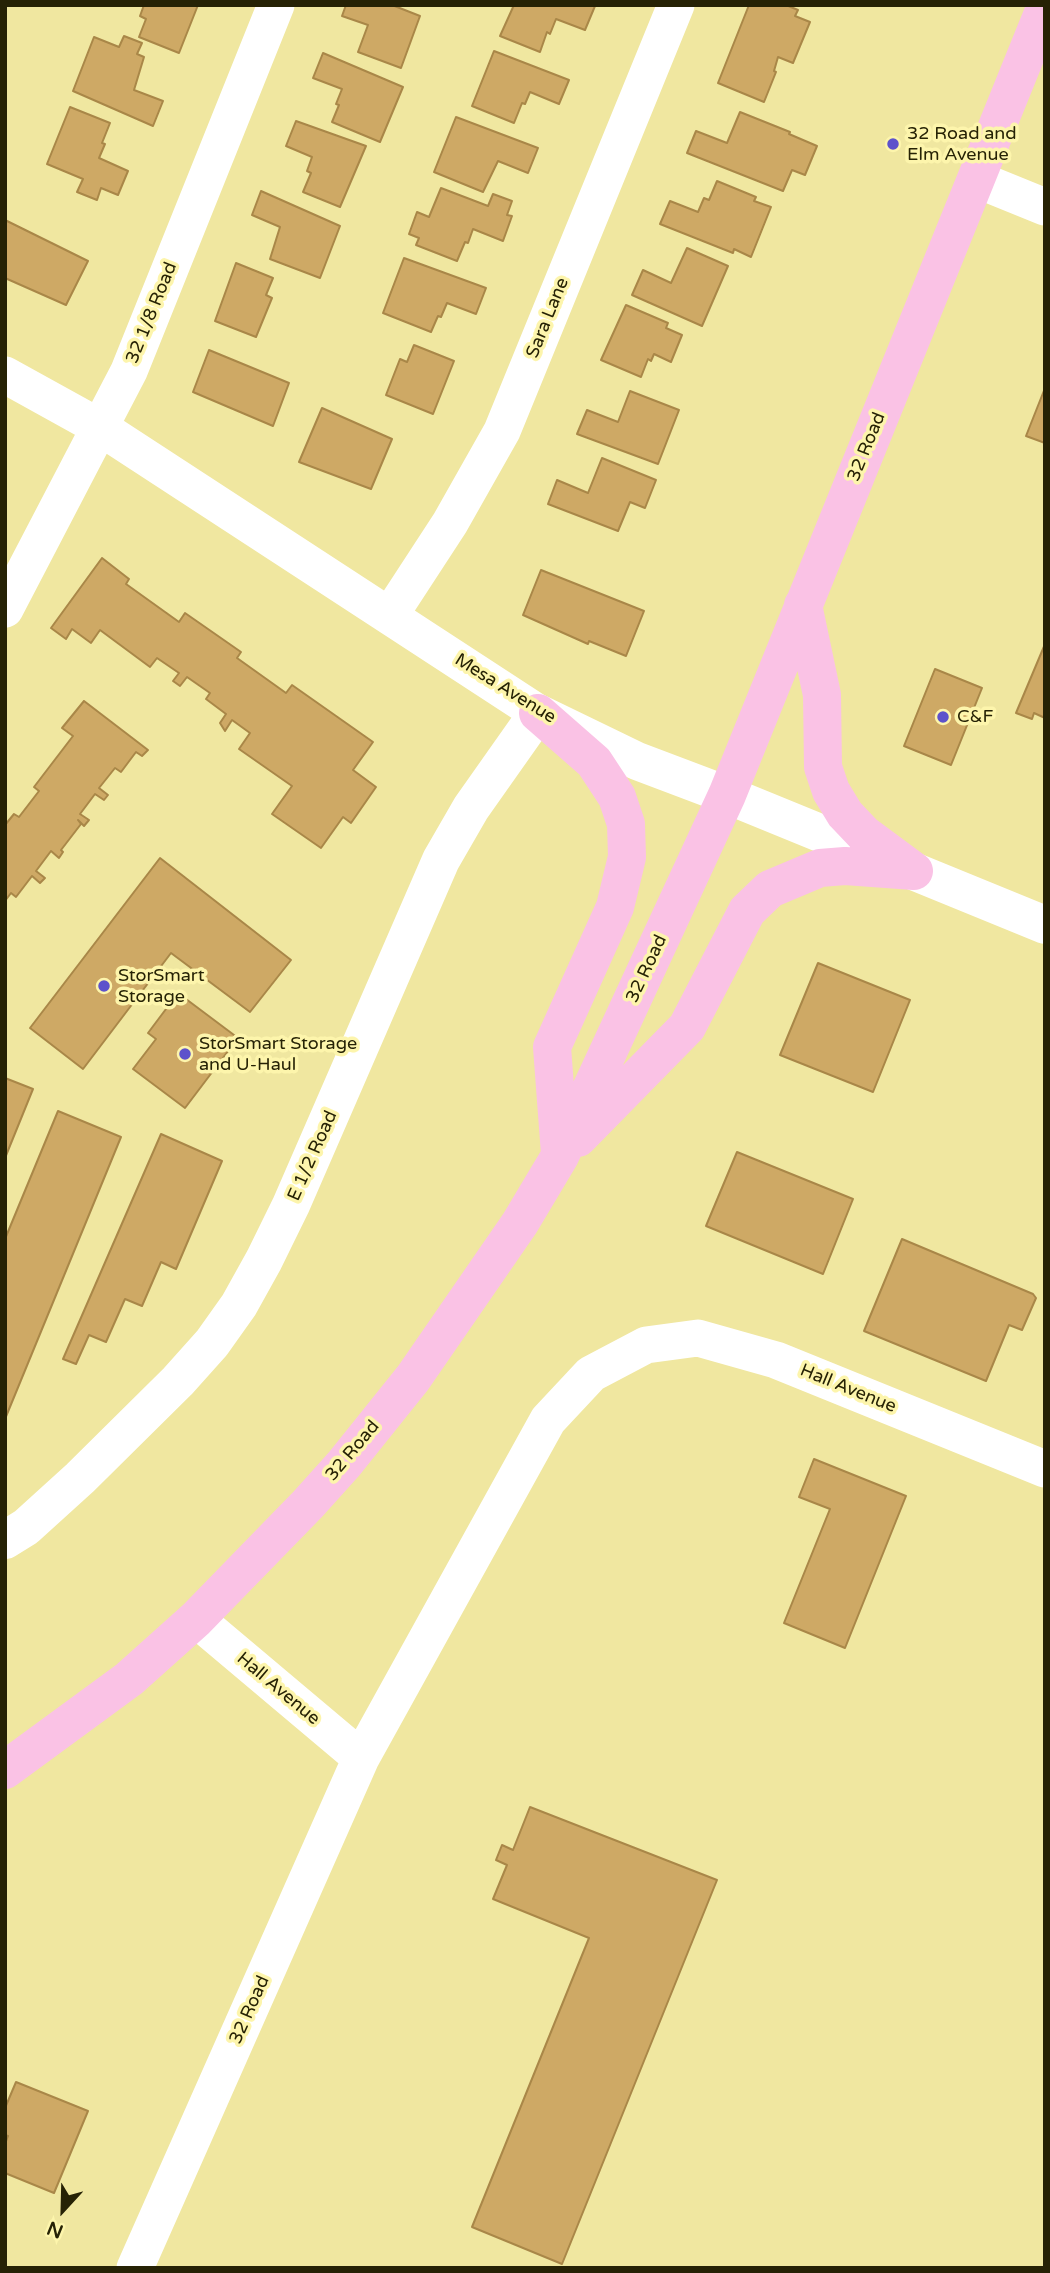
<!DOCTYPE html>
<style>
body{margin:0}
#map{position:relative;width:1050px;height:2273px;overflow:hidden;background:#f0e7a0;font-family:"Varela Round",sans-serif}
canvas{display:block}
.frame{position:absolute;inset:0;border:7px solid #262205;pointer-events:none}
.north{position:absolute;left:28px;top:2175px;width:70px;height:70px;-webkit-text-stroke:5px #fdf5ac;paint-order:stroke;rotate:202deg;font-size:19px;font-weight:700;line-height:28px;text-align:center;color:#262205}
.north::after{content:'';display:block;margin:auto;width:24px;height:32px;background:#262205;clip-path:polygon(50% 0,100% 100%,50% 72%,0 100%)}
</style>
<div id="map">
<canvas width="1050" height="2273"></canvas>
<div class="frame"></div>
<div class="north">N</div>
</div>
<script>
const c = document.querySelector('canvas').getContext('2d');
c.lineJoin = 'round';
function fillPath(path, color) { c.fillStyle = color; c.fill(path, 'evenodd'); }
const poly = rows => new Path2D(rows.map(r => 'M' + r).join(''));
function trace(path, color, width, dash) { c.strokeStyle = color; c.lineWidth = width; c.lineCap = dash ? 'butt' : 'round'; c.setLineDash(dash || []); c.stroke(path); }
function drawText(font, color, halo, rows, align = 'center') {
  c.font = font + ' "Varela Round",sans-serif'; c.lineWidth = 7; c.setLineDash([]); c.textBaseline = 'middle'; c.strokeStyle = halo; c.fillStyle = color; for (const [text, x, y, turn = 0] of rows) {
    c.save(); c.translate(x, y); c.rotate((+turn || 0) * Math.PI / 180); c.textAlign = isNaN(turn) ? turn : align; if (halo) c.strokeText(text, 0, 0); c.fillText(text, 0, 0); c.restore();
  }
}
const building = poly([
 [144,5,198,5,179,53,139,37,146,19,140,16,144,5],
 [346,5,392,5,420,16,401,68,358,52,368,25,342,16,346,5],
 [514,5,593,5,595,6,585,30,556,19,550,34,547,32,540,52,500,36,514,5],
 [749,5,786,5,798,10,795,16,810,22,793,63,778,57,774,71,776,72,764,102,718,83,749,5],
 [124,36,142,43,137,54,144,57,134,90,163,101,153,126,73,91,94,37,119,47,124,36],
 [494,51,569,80,559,104,530,92,525,104,522,103,514,123,472,106,494,51],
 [323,53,403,87,380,142,332,122,339,105,336,104,342,89,313,78,323,53],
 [70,107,110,123,102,143,105,144,99,158,128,171,118,195,101,188,97,200,77,192,83,179,47,164,70,107],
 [740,112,790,132,789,134,817,146,805,175,792,170,783,191,687,153,696,131,727,143,740,112],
 [456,117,538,148,528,173,498,161,483,192,434,172,456,117],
 [296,121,366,146,340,207,303,192,311,173,307,171,312,157,286,146,296,121],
 [717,181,756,197,754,201,771,207,751,257,734,249,733,253,660,224,670,201,698,212,704,198,709,200,717,181],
 [441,188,488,206,493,194,512,201,507,215,512,216,503,241,473,229,468,243,465,242,457,261,416,245,419,238,409,234,417,212,429,217,441,188],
 [261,191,340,226,320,278,270,259,280,227,252,215,261,191],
 [5,220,88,261,66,305,5,278,5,220],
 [687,248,728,266,702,326,632,295,643,270,671,283,687,248],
 [404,258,486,288,476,314,447,303,441,317,438,316,431,332,383,313,404,258],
 [236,263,273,278,266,295,272,298,256,337,215,321,236,263],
 [626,305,668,323,666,328,682,335,671,362,654,354,651,361,648,359,641,377,601,360,626,305],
 [414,345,454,361,433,414,386,395,400,359,407,362,414,345],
 [209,350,289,383,273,426,193,392,209,350],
 [1045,388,1045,443,1026,436,1045,388],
 [630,391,679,410,658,464,577,434,587,410,618,422,630,391],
 [322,408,392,439,371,489,299,462,322,408],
 [602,458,656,480,645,508,630,502,618,531,548,504,557,480,588,493,602,458],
 [102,558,129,579,126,584,179,622,185,613,241,652,237,658,286,693,292,685,373,742,353,770,376,787,351,823,343,817,321,848,272,814,292,786,239,749,250,733,232,720,225,731,220,723,226,714,206,699,210,693,187,677,180,686,173,681,179,673,157,658,150,667,100,630,91,643,72,629,66,639,51,628,102,558],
 [541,570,644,611,626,656,589,641,588,644,523,615,541,570],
 [1045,644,1045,718,1034,713,1032,719,1016,713,1045,644],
 [935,669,982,688,951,765,904,746,935,669],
 [84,701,148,750,142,756,136,752,121,772,115,768,99,788,108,795,104,800,95,794,80,814,89,820,84,826,78,820,81,824,61,850,63,852,59,858,51,851,36,871,45,878,40,883,32,876,16,897,11,893,5,901,5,825,14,814,19,817,39,791,34,787,73,736,62,728,84,701],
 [160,858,291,960,250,1012,171,953,83,1069,30,1028,160,858],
 [818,963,910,1000,873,1092,780,1055,818,963],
 [178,993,238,1038,185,1108,133,1069,156,1039,148,1033,178,993],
 [5,1078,33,1089,5,1158,5,1078],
 [58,1111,121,1137,5,1419,5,1239,58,1111],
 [161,1134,222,1161,176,1269,161,1262,142,1306,125,1299,106,1342,89,1335,76,1364,63,1359,161,1134],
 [737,1152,853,1199,823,1274,706,1226,737,1152],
 [902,1239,1033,1294,1036,1298,1022,1330,1009,1325,986,1381,864,1331,902,1239],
 [814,1459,906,1496,845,1648,784,1623,830,1509,799,1497,814,1459],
 [530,1807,717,1880,562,2264,472,2227,589,1938,493,1899,507,1865,496,1860,502,1845,513,1850,530,1807],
 [16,2082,88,2111,54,2193,5,2173,5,2144,8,2136,5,2135,5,2108,16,2082]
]);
const minor = poly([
 [976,179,1045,207],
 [5,375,101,428,538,713],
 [5,609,129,371,276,5],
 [390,615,450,523,502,431,676,5],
 [196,1619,361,1758],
 [135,2268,361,1758,548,1420,591,1374,646,1345,698,1338,776,1360,1045,1469]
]);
const tertiary = poly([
 [5,1540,26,1527,80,1478,178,1381,212,1343,239,1305,264,1260,291,1205,441,860,471,808,538,713,637,761,727,795,1045,925]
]);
const primary = poly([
 [803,605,822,695,823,767,831,791,845,814,864,834,914,871],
 [538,713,594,762,617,797,626,824,627,857,615,907,552,1047,560,1154],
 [578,1138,687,1027,747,911,770,889,820,868,845,866,914,871],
 [5,1770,129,1679,196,1619,308,1504,344,1464,413,1378,520,1223,560,1156,727,795,1045,8]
]);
const markers = [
 [893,144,7,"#5d52cb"],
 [943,717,7,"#5d52cb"],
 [104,986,7,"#5d52cb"],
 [185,1054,7,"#5d52cb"]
];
const poiNames = [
 ["32 Road and",907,134],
 ["Elm Avenue",907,155],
 ["C&F",957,717],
 ["StorSmart",118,976],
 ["Storage",118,997],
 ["StorSmart Storage",199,1044],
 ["and U-Haul",199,1065]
];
const streetNames = [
 ["32 1/8 Road",152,313,-68],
 ["Sara Lane",548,318,-68],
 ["32 Road",867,447,-68],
 ["Mesa Avenue",505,689,32],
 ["32 Road",647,969,-65],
 ["E 1/2 Road",313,1156,-66],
 ["Hall Avenue",848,1389,22],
 ["32 Road",353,1451,-50],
 ["Hall Avenue",278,1689,40],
 ["32 Road",250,2010,-66]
];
fillPath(building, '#cea965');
trace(building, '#a98748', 2);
trace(minor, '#fff', 37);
trace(tertiary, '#fff', 38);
trace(primary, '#fac2e5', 38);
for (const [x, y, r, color] of markers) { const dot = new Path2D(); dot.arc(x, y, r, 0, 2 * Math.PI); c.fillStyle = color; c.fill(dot); trace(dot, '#fdf5ac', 2.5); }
drawText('18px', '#262205', '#fdf5ac', poiNames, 'left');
drawText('18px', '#262205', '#fdf5ac', streetNames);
</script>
